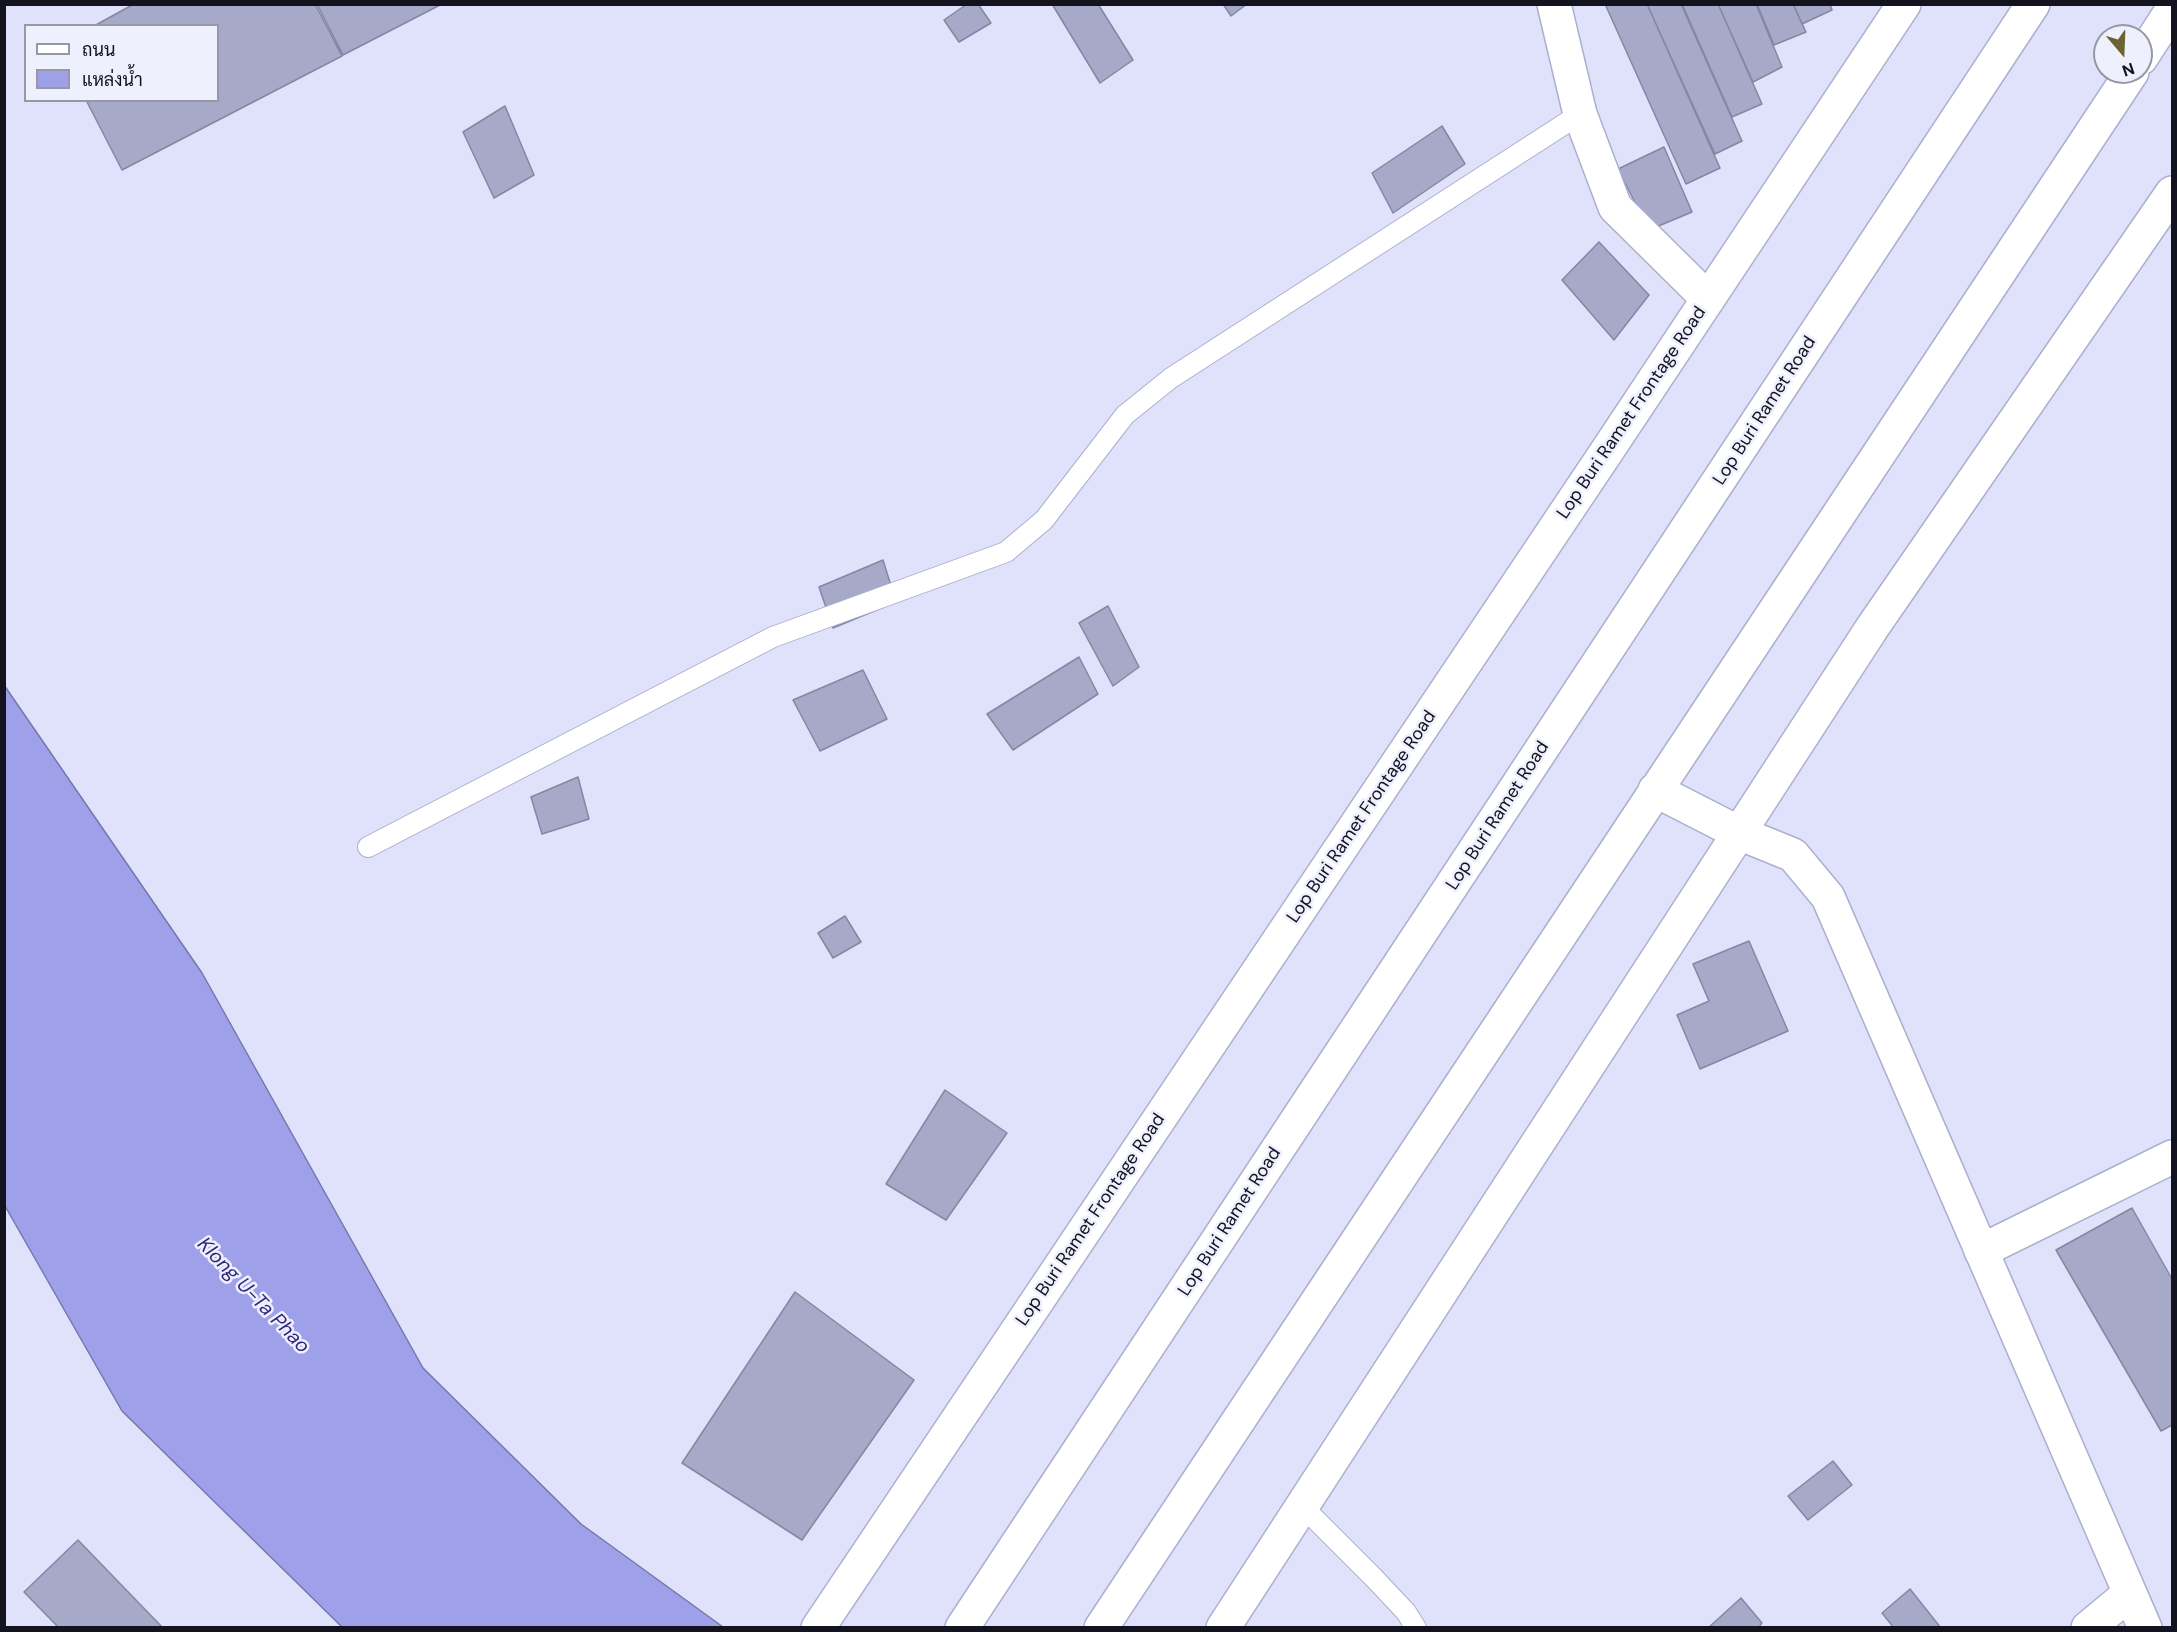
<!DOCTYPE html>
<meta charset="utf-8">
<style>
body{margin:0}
#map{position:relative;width:2177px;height:1632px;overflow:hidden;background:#e0e2fb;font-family:"DM Sans",Sarabun,sans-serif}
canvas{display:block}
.frame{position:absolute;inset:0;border:6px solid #12131e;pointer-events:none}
.legend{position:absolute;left:24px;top:24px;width:195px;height:78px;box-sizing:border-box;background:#eff0fd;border:2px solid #9798a4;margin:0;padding:8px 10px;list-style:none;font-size:18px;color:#12131e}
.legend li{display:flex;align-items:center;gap:12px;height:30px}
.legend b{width:30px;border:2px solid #9798a4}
.north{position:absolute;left:2093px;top:24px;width:60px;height:60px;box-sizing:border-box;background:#eff0fd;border:2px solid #9798a4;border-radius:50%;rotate:161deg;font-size:16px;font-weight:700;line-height:24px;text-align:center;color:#12131e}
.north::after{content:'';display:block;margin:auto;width:21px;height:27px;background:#6b6431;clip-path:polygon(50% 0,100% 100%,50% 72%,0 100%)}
</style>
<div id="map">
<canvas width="2177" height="1632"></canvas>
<div class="frame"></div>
<ul class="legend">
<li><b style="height:8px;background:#fff"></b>ถนน</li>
<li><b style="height:16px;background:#9ea1e9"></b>แหล่งน้ำ</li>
</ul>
<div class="north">N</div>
</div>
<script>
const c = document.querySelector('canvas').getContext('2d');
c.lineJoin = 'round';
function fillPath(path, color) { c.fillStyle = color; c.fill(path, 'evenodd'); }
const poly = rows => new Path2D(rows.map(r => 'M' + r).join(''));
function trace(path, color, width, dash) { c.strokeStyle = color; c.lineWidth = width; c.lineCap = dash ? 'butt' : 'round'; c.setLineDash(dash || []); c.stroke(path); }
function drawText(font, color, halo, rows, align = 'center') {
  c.font = font + ' "DM Sans",sans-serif'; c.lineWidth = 5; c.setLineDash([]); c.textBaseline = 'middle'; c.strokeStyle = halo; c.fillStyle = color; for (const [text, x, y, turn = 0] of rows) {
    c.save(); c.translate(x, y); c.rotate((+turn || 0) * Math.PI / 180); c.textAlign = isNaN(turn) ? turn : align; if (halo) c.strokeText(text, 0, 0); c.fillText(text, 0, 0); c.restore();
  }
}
const water = poly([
 [4,685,202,973,423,1368,581,1524,723,1627,342,1627,122,1411,5,1206,4,685]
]);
const building = poly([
 [134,4,315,4,342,56,122,170,86,100,218,100,218,26,94,26,134,4],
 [317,4,442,4,343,55,317,4],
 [967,4,978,4,991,23,959,42,944,20,967,4],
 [1052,4,1098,4,1133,60,1100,83,1052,4],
 [1223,4,1247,4,1231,16,1223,4],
 [1605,4,1647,4,1720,168,1686,184,1605,4],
 [1647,4,1681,4,1742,141,1715,154,1647,4],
 [1682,4,1718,4,1762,104,1732,117,1682,4],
 [1718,4,1756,4,1782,67,1753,82,1718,4],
 [1757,4,1793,4,1806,32,1774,45,1757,4],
 [1793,4,1830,4,1832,10,1802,24,1793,4],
 [505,106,534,175,494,198,463,132,505,106],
 [1442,126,1465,164,1393,213,1372,173,1442,126],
 [1664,147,1692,212,1649,230,1618,169,1664,147],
 [1599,242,1649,295,1614,340,1562,280,1599,242],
 [883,560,896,602,833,628,819,587,883,560],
 [1108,606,1139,667,1113,686,1079,623,1108,606],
 [1079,657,1098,694,1013,750,987,714,1079,657],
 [863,670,887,719,820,751,793,700,863,670],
 [578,777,589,819,542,834,531,797,578,777],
 [845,916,861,942,833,958,818,933,845,916],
 [1749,941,1788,1031,1700,1069,1677,1015,1709,1001,1693,964,1749,941],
 [945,1090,1007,1133,946,1220,886,1184,945,1090],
 [2132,1208,2172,1279,2172,1425,2161,1431,2056,1250,2132,1208],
 [795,1292,914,1380,802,1540,682,1463,795,1292],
 [1833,1461,1852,1485,1808,1520,1788,1496,1833,1461],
 [78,1540,163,1628,59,1628,24,1592,78,1540],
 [1910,1589,1941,1628,1894,1628,1882,1613,1910,1589],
 [1741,1598,1762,1623,1758,1628,1708,1628,1741,1598]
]);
const service = poly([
 [368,847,773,637,1006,552,1044,520,1125,415,1171,378,1580,114],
 [1302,1506,1374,1578,1406,1612,1416,1628]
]);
const minor = poly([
 [1554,4,1580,114,1615,207,1708,299],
 [1981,1251,2172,1157],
 [2088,1628,2129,1594]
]);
const tertiary = poly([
 [1739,833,1793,855,1828,897,2145,1628]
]);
const secondary = poly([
 [818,1628,1607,451,1904,4],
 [1223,1628,1872,628,2172,193]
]);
const primary = poly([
 [2141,58,2172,10],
 [1655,790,1739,833],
 [962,1628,2033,4],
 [1101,1628,2132,72]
]);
const streetNames = [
 ["Lop Buri Ramet Road",1765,411,-57],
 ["Lop Buri Ramet Frontage Road",1632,413,-56],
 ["Lop Buri Ramet Road",1498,816,-57],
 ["Lop Buri Ramet Frontage Road",1362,817,-56],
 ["Lop Buri Ramet Frontage Road",1091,1220,-56],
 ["Lop Buri Ramet Road",1230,1222,-57]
];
const waterNames = [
 ["Klong U-Ta Phao",253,1296,46]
];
fillPath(water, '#9ea1e9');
trace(water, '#7476ac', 1.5);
fillPath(building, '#a7a9c8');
trace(building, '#8486a3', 1.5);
trace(service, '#acafcd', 22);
trace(minor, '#acafcd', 36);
trace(tertiary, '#acafcd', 36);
trace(secondary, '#acafcd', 36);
trace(primary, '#acafcd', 36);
trace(service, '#fff', 20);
trace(minor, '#fff', 33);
trace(tertiary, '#fff', 33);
trace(secondary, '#fff', 33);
trace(primary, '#fff', 33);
drawText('18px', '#12131e', '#eff0fd', streetNames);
drawText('italic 20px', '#312679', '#eff0fd', waterNames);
</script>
